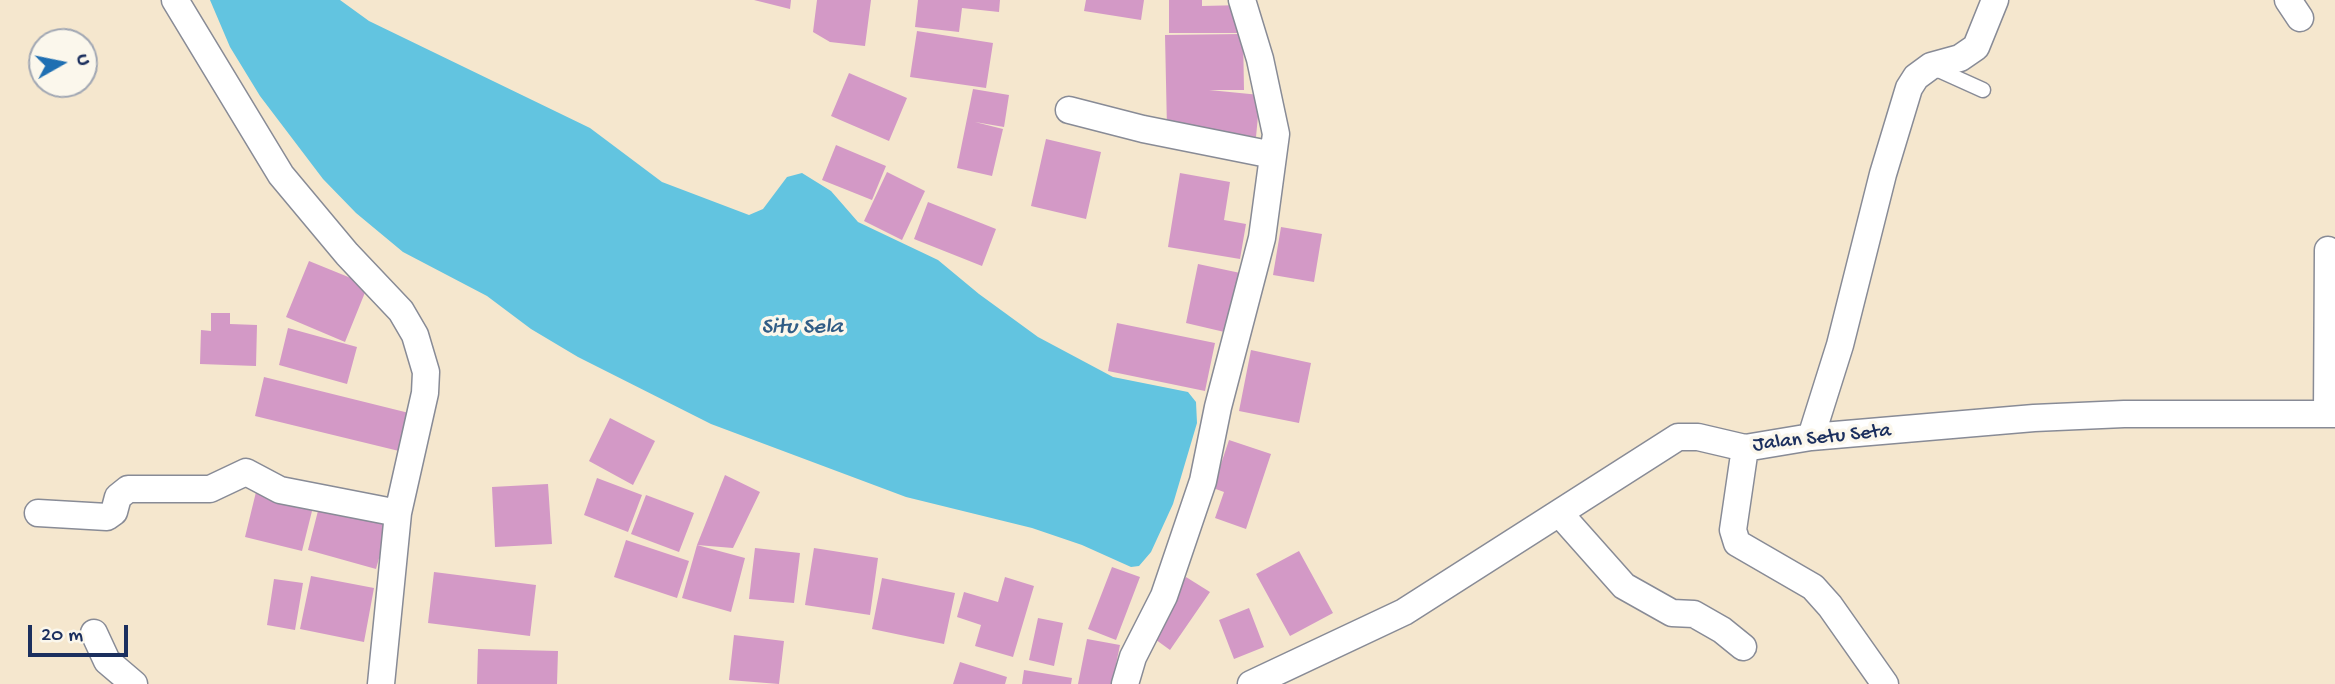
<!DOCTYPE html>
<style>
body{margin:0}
#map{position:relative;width:2335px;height:684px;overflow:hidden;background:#f5e7ce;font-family:"Gochi Hand",sans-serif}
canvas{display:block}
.north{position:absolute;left:28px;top:28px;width:70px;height:70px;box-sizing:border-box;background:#fbf7ec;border:2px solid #a1a7b3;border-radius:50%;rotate:81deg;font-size:19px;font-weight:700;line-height:28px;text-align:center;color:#1b2f5e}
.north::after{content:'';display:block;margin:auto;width:24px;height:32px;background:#1f6fb2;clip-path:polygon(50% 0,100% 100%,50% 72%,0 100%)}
.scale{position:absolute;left:28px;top:625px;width:100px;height:32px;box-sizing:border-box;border:4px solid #1b2f5e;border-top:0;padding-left:9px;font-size:21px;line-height:24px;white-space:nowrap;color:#1b2f5e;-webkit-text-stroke:5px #fbf7ec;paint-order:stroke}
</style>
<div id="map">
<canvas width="2335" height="684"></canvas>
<div class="north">U</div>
<div class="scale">20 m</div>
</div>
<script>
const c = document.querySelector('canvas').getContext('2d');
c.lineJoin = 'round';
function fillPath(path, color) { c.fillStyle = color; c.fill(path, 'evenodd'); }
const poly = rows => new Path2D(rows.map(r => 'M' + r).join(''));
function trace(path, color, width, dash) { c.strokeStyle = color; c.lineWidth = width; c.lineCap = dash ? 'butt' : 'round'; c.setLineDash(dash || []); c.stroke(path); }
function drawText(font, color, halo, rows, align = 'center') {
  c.font = font + ' "Gochi Hand",sans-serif'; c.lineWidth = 7; c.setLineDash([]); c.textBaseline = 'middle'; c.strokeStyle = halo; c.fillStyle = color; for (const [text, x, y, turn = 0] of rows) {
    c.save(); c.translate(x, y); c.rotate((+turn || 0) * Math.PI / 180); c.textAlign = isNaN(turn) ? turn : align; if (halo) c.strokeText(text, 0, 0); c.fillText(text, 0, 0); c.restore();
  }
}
const water = poly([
 [210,0,340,0,369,21,590,128,662,182,749,215,763,209,787,177,802,173,831,191,858,222,938,260,979,294,1038,337,1113,377,1188,392,1196,402,1197,423,1173,504,1151,552,1139,566,1131,567,1082,545,1032,528,906,497,711,424,578,357,531,329,487,296,403,252,356,213,323,179,260,96,230,47]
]);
const building = poly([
 [754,0,791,0,790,9],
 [817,0,871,0,865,46,830,42,813,32],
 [918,0,1000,0,999,12,962,8,959,32,915,27],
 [1086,0,1144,0,1141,20,1084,11],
 [1169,0,1202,0,1202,6,1243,5,1243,33,1169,33],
 [917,31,993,43,986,88,910,77],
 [1243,34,1244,90,1209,90,1260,95,1256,137,1167,129,1165,35],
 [849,73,907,98,889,141,831,116],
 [973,89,1009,95,1004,127,975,122,1003,129,992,176,957,168],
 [1046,139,1101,152,1086,219,1031,206],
 [836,145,886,166,872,200,822,180],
 [887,172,925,191,902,240,864,221],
 [1180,173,1230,182,1224,220,1246,224,1240,259,1168,247],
 [928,202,996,229,982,266,914,239],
 [1281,227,1322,234,1314,282,1273,275],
 [309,261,368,285,345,342,286,317],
 [1198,264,1245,274,1233,334,1186,323],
 [211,313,230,313,230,324,257,325,256,366,200,364,201,330,211,331],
 [1117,323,1215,343,1205,391,1108,371],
 [288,328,357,347,347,384,279,365],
 [1251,350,1311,363,1299,423,1239,411],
 [264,377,409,413,399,451,255,416],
 [610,418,655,441,633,485,589,461],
 [1229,440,1271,454,1246,529,1215,518,1224,492,1213,488],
 [725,475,760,492,733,548,697,545,745,558,731,612,682,598,697,545],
 [597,478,642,495,628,532,584,515],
 [548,484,552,544,495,547,492,487],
 [256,492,313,507,302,551,245,537],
 [646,495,694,513,679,552,631,534],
 [320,503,389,522,376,569,308,550],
 [626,540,689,561,677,598,614,577],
 [755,548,800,553,794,603,749,599],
 [814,548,878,558,870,615,805,605],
 [1299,551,1333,613,1290,636,1256,574],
 [1112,567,1140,577,1116,640,1088,629],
 [434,572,536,585,530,636,428,623],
 [311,576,374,588,364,642,300,629],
 [1005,577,1034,586,1013,657,975,646,981,625,957,617,964,592,998,602],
 [1186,577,1210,592,1170,650,1148,634],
 [882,578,955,593,944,644,872,629],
 [274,579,303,583,295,630,267,625],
 [1249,608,1264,647,1234,659,1219,620],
 [1038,618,1063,623,1054,666,1029,660],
 [734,635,784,641,779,684,729,680],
 [1087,639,1120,645,1112,684,1078,684],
 [478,649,558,651,557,684,477,684],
 [960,662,1007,677,1005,684,953,684],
 [1024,670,1072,678,1071,684,1022,684]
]);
const lane = poly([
 [1932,67,1983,90]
]);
const street = poly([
 [175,0,281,175,347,254,401,311,415,335,426,372,425,393,398,513,381,684],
 [2288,0,2300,18],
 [1069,110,1143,129,1273,155],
 [2327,413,2328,250],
 [1811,437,1840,345,1883,174,1909,88,1916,77,1931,66,1960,58,1976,47,1995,0],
 [1745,448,1733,530,1737,543,1813,587,1830,606,1885,684],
 [38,513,107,517,114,512,118,497,128,489,210,489,246,472,280,490,398,513],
 [1560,514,1624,586,1672,613,1694,614,1722,630,1743,647],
 [94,633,107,661,134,684],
 [1125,684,1133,657,1164,596,1203,481,1218,407,1262,238,1276,134,1260,59,1242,0],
 [1251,684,1404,612,1678,437,1698,437,1745,448,1811,437,2034,418,2124,414,2335,414]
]);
const streetNames = [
 ["Jalan Setu Seta",1822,439,-6]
];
const waterNames = [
 ["Situ Sela",802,328]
];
fillPath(water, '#62c4e0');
fillPath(building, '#d399c6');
trace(lane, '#888b96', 17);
trace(street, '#888b96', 29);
trace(lane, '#fff', 14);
trace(street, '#fff', 26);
drawText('21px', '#1b2f5e', '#fbf7ec', streetNames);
drawText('italic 23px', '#305c85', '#fbf7ec', waterNames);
</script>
